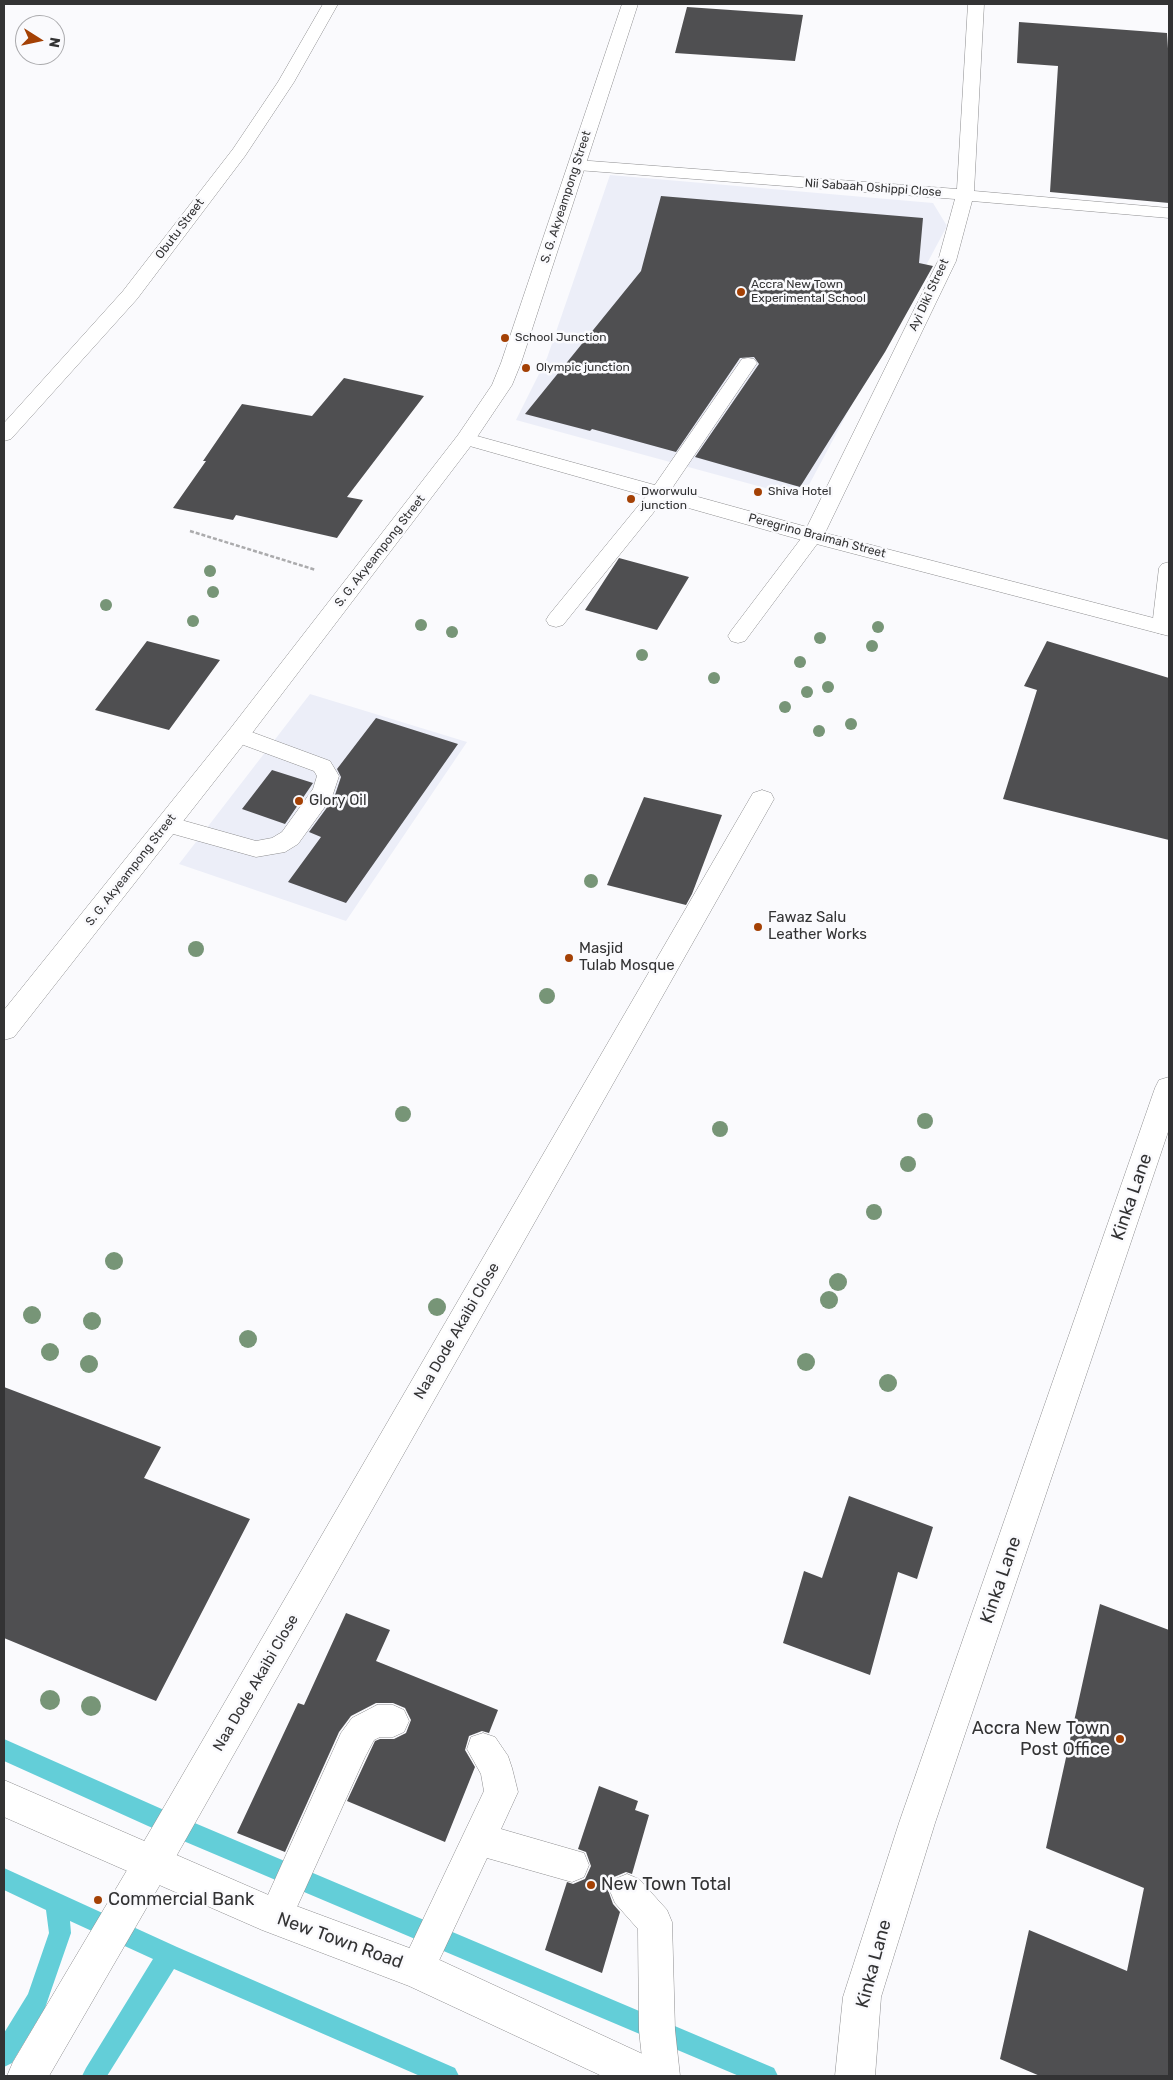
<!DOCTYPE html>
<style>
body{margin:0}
#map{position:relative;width:1173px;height:2080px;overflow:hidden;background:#fafafd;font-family:Rubik,sans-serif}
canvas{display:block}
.frame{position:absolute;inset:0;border:5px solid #333334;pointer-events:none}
.north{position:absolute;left:15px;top:15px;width:50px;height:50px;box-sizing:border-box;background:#fafafd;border:1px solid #aaaaad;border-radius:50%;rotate:100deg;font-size:14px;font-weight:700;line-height:20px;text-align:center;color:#333334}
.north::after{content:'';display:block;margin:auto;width:18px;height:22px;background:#a44105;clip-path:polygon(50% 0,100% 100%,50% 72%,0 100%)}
</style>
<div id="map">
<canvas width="1173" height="2080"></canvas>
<div class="frame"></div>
<div class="north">N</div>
</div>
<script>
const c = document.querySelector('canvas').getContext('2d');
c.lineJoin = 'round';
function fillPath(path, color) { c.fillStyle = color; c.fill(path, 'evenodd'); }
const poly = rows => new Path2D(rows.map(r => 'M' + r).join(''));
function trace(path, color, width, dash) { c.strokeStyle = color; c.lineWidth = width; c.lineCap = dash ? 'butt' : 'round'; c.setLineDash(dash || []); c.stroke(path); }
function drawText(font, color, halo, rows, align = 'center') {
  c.font = font + ' Rubik,sans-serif'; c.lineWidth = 5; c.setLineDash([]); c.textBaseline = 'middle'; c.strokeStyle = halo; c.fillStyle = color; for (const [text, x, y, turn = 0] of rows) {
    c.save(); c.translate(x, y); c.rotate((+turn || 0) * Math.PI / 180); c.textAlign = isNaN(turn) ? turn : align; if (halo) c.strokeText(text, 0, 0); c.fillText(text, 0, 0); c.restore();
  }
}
const built = poly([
 [610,175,933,203,947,226,802,498,516,420,547,358],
 [310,694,467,742,346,921,179,864]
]);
const stream = poly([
 [4,1739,164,1810,774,2068,778,2076,739,2076,148,1826,4,1761,4,1739],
 [4,1868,177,1947,455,2068,459,2076,420,2076,174,1969,107,2076,82,2076,86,2068,153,1959,70,1921,71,1933,45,2008,12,2063,4,2067,4,2033,28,1994,49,1933,46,1910,4,1890,4,1868]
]);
const building = poly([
 [687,7,803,15,795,61,675,53],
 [1019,22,1167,33,1169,64,1169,203,1050,192,1058,66,1017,63],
 [661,196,923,218,919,263,933,266,885,352,800,487,695,457,759,364,754,357,740,358,676,452,592,429,590,431,525,414,641,271],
 [344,378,424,396,347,497,363,500,337,538,236,515,233,520,173,508,206,461,203,461,242,404,312,416],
 [619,558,689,577,657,630,585,610],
 [147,641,220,660,169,730,95,710],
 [1047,641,1169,678,1169,840,1003,799,1037,690,1024,686],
 [376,718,458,744,346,903,288,882,321,837,309,832,334,798,341,777,337,769],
 [272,770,313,783,285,824,242,809],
 [644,797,722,815,692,894,686,905,607,885],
 [4,1387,161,1447,144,1478,250,1519,156,1701,4,1638],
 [849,1496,933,1527,917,1579,898,1572,870,1675,783,1643,804,1571,822,1578],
 [1100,1604,1169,1630,1169,2076,1040,2076,1000,2059,1029,1930,1127,1971,1144,1888,1046,1848],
 [346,1613,390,1630,376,1661,498,1710,489,1733,482,1731,469,1736,465,1750,475,1767,445,1842,347,1801,375,1741,380,1739,394,1739,406,1733,411,1720,405,1708,393,1703,376,1703,351,1716,339,1732,285,1852,237,1833,298,1703,304,1705],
 [599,1786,638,1801,635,1810,649,1815,632,1874,626,1872,614,1877,608,1890,613,1904,620,1912,602,1973,545,1950,567,1882,573,1884,585,1879,591,1866,586,1852,578,1849]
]);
const path = poly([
 [190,531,316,570]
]);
const lane = poly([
 [748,358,754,359,757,363,666,497,563,625,556,627,549,625,546,620,549,615,652,489,742,359,748,358],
 [813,530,820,532,823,536,820,540,745,641,738,643,731,641,728,636,731,631,806,532,813,530],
 [1169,562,1169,632,1162,634,1155,632,1152,627,1159,568,1162,564,1169,562],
 [238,727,330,761,339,776,332,797,298,844,285,852,256,857,159,830,156,824,159,818,167,816,256,841,272,838,282,832,313,789,317,776,314,771,230,740,227,735,230,730,238,727],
 [377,1705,393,1705,404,1710,409,1721,404,1732,393,1737,380,1737,374,1740,365,1757,287,1929,275,1934,263,1929,258,1917,341,1733,352,1718,377,1705],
 [483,1733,495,1737,508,1756,512,1768,518,1792,501,1829,584,1853,589,1865,584,1877,572,1882,487,1858,429,1982,417,1988,405,1982,399,1970,484,1791,481,1774,467,1749,471,1737,483,1733],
 [627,1874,639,1879,667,1910,672,1922,675,2030,680,2076,644,2076,639,2030,638,1929,615,1903,610,1891,615,1879,627,1874]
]);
const street = poly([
 [323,4,338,4,294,82,245,156,137,299,11,439,4,441,4,423,123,291,233,149,278,82,323,4],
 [968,4,984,4,974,191,1169,208,1169,218,972,201,956,261,825,533,1169,622,1169,636,805,541,459,443,456,439,459,435,466,433,807,527,938,261,955,199,577,170,571,169,568,165,571,161,577,160,957,189,968,4],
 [762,790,771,793,774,799,165,1876,49,2076,7,2076,13,2062,139,1850,753,793,762,790],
 [1169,1077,1169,1129,935,1823,881,1997,875,2076,835,2076,843,1997,899,1823,1155,1088,1159,1080,1169,1077]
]);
const secondary = poly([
 [622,4,638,4,521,363,512,385,473,443,246,741,14,1037,4,1040,4,1010,230,729,458,435,492,385,501,363,622,4],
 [4,1780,280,1900,431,1956,660,2062,666,2076,602,2076,409,1986,262,1930,4,1817,4,1780]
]);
const trees = [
 [210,571,6],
 [213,592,6],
 [106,605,6],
 [193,621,6],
 [421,625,6],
 [878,627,6],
 [452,632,6],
 [820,638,6],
 [872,646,6],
 [642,655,6],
 [800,662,6],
 [714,678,6],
 [828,687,6],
 [807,692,6],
 [785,707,6],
 [851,724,6],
 [819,731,6],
 [591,881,7],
 [196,949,8],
 [547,996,8],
 [403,1114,8],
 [925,1121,8],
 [720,1129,8],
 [908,1164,8],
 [874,1212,8],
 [114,1261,9],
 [838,1282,9],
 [829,1300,9],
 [437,1307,9],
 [32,1315,9],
 [92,1321,9],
 [248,1339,9],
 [50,1352,9],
 [806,1362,9],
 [89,1364,9],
 [888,1383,9],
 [50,1700,10],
 [91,1706,10]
];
const markers = [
 [741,292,5,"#a44105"],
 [505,338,5,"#a44105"],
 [526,368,5,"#a44105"],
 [758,492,5,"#a44105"],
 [631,499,5,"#a44105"],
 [299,801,5,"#a44105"],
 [758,927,5,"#a44105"],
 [569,958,5,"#a44105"],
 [1120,1739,5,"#a44105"],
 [591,1885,5,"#a44105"],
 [98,1900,5,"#a44105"]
];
const farStreetnames = [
 ["Nii Sabaah Oshippi Close",873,188,4],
 ["S. G. Akyeampong Street",566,197,-72],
 ["Obutu Street",180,229,-53],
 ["Ayi Diki Street",929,295,-65],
 ["Peregrino Braimah Street",817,536,15],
 ["S. G. Akyeampong Street",380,551,-52],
 ["S. G. Akyeampong Street",131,870,-52]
];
const farPoinames = [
 ["Accra New Town",751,285],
 ["Experimental School",751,299],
 ["School Junction",515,338],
 ["Olympic junction",536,368],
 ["Dworwulu",641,492],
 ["junction",641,506],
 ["Shiva Hotel",768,492]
];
const poiNames = [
 ["Glory Oil",309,801],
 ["Fawaz Salu",768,918],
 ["Leather Works",768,935],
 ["Masjid",579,949],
 ["Tulab Mosque",579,966]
];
const streetNames = [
 ["Naa Dode Akaibi Close",457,1331,-60],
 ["Naa Dode Akaibi Close",256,1683,-60]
];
const nearStreetnames = [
 ["Kinka Lane",1132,1197,-71],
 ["Kinka Lane",1001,1580,-71],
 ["New Town Road",340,1941,20],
 ["Kinka Lane",874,1964,-75]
];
const nearPoinames = [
 ["Accra New Town",1110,1729,"right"],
 ["Post Office",1110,1750,"right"],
 ["New Town Total",601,1885],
 ["Commercial Bank",108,1900]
];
fillPath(built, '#eceef8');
fillPath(stream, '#63ced8');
fillPath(building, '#4f4f51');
trace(lane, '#8e8e90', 1);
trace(street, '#8e8e90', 1);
trace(secondary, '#8e8e90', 1);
trace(path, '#ababad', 2.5, [4, 2]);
fillPath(lane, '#fff');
fillPath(street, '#fff');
fillPath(secondary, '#fff');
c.fillStyle = '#779577';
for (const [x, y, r] of trees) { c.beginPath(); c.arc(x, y, r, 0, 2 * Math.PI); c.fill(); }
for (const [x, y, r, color] of markers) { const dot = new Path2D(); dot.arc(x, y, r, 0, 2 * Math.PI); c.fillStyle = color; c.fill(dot); trace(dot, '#fafafd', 2); }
drawText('12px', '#333334', '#fafafd', farStreetnames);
drawText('12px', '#333334', '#fafafd', farPoinames, 'left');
drawText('15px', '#333334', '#fafafd', poiNames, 'left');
drawText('15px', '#333334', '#fafafd', streetNames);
drawText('18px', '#333334', '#fafafd', nearStreetnames);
drawText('18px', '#333334', '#fafafd', nearPoinames, 'left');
</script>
